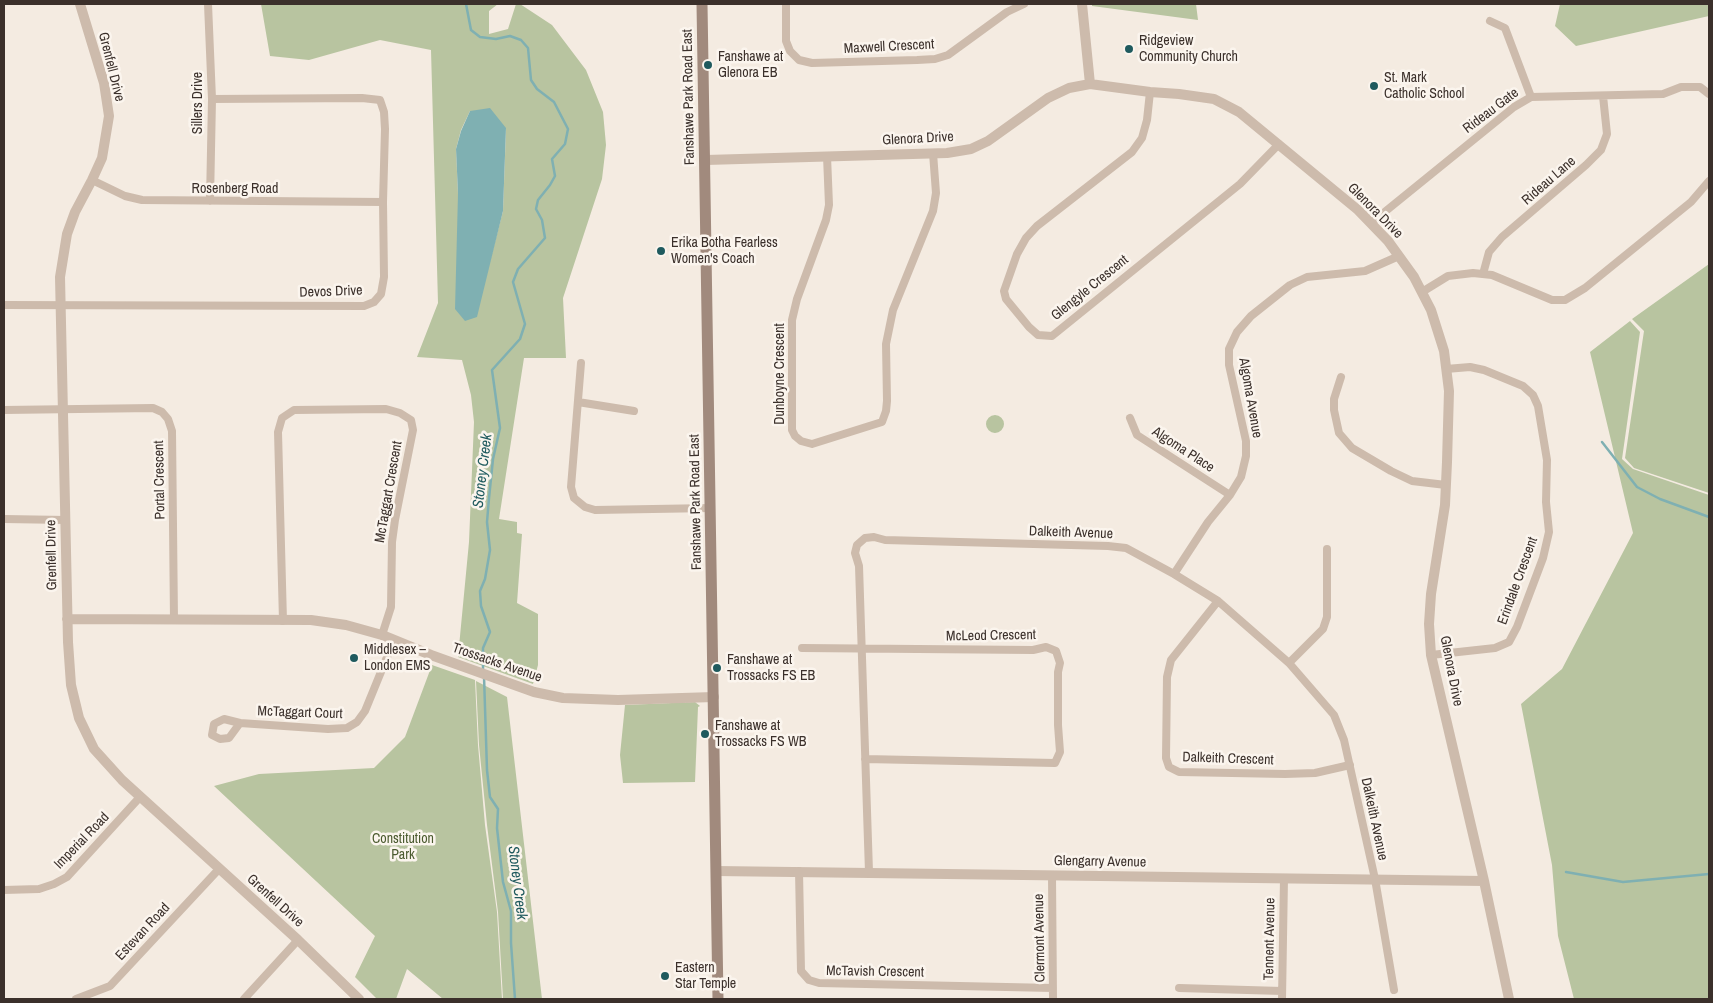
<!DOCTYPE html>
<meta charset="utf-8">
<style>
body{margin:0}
#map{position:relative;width:1713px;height:1003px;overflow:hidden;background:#f4ebe1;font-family:"Archivo Narrow",sans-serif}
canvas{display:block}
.frame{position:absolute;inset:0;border:5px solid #3b302b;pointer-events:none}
</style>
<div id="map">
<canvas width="1713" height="1003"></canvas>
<div class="frame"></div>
</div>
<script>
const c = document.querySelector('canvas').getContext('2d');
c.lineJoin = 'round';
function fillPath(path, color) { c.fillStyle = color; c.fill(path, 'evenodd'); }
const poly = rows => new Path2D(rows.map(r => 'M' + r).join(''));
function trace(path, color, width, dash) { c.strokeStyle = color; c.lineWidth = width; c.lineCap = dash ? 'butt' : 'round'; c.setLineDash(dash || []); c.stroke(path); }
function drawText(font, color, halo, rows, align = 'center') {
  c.font = font + ' "Archivo Narrow",sans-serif'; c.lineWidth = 5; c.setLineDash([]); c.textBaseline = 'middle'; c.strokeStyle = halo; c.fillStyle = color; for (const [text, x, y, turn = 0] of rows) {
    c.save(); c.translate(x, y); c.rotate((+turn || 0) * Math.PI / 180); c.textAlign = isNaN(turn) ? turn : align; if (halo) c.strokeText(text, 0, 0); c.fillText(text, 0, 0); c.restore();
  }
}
const green = poly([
 [261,4,498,4,489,11,489,34,508,29,516,4,520,4,552,25,586,70,603,112,606,145,602,179,563,298,566,358,524,358,499,519,517,522,517,533,522,534,517,603,538,614,538,665,533,684,458,657,469,542,474,422,471,395,462,360,417,357,438,303,431,50,380,40,309,60,270,56],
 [470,111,506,129,503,211,483,288,458,194,456,149,461,130],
 [1092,4,1196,4,1198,20,1092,6],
 [1560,4,1709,4,1709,16,1576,46,1555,26],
 [1709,264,1709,493,1634,468,1625,458,1644,331,1632,319],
 [1630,321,1640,332,1622,459,1633,469,1709,495,1709,999,1574,999,1558,936,1552,865,1521,704,1562,669,1633,533,1590,352],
 '986 424a9 9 0 1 1 18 0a9 9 0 1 1-18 0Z',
 [432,665,475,680,478,745,485,825,497,912,502,999,443,999,407,969,396,999,377,999,355,977,375,936,214,786,259,774,374,768,405,737],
 [476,681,507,697,542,999,503,999,498,912,487,825,479,745],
 [695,702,700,706,698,707,695,782,623,783,620,755,625,705]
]);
const water = poly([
 [490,108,506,128,503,211,477,317,465,321,455,309,458,194,456,149,461,131,470,111]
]);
const stream = poly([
 [466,4,471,30,480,37,496,39,510,36,521,40,528,48,531,80,537,89,554,102,568,129,565,144,552,159,555,176,550,185,538,200,536,209,542,220,545,238,518,269,513,282,525,324,520,339,492,370,500,428,493,459,489,498,487,522,490,550,485,579,480,591,481,606,490,632,483,648,483,671],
 [1602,442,1637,487,1660,499,1709,517],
 [484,676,487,770,490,797,498,809,497,828,503,882,511,911,511,943,515,999],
 [1566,872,1623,882,1709,874]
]);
const minor = poly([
 [208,4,212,99,210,201],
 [786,4,786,41,790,51,799,60,812,63,917,60,935,59,948,55,1007,12,1024,4],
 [1490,21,1505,28,1531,97],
 [1150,92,1147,120,1142,138,1132,152,1037,226,1026,238,1017,254,1004,291,1006,299,1029,327,1038,335,1052,336,1240,184,1279,144],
 [827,156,829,205,826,220,797,299,792,320,792,430,795,436,801,441,812,444,882,422,886,411,887,401,886,344,893,310,933,211,936,193,933,153],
 [92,180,125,196,142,200,383,202],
 [1371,223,1514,107,1531,97,1663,94,1681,87,1700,87,1709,94],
 [1483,274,1489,252,1502,237,1586,165,1601,150,1607,134,1603,96],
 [1422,292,1448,276,1473,273,1492,275,1552,300,1565,300,1585,288,1691,202,1709,181],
 [4,305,364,306,374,302,381,294,384,277,383,202,385,129,384,112,380,100,362,98,212,99],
 [581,363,571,487,574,498,585,507,595,510,711,508],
 [1341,377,1334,399,1334,410,1339,433,1352,448,1391,471,1412,481,1446,485],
 [578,402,634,411],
 [4,410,153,408,162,412,168,419,172,431,174,620],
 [1130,418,1137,435,1230,495],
 [4,519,66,520],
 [1174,574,1208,522,1230,495,1241,477,1246,456,1246,441,1229,365,1229,349,1237,332,1251,316,1290,285,1307,277,1365,271,1399,256],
 [1218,601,1171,660,1167,677,1166,758,1169,767,1179,772,1285,774,1315,773,1350,765],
 [283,621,278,432,282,418,294,410,386,409,400,413,411,420,413,430,395,520,392,542,391,607,382,635],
 [802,648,1033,650,1046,647,1056,651,1060,663,1058,672,1058,725,1060,752,1055,763,865,759],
 [1431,655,1495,648,1509,642,1517,627,1543,558,1549,532,1546,502,1547,460,1538,406,1533,395,1523,386,1484,370,1470,367,1446,369],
 [1289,663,1323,629,1327,617,1327,549],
 [240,723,229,738,220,739,212,735,214,724,224,719,240,723,328,729,347,728,357,722,365,711,394,640],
 [799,871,801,971,809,980,819,983,1053,988],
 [869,872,859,566,855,553,857,545,865,538,874,537,885,540,1108,546,1126,548,1174,574,1218,601,1289,663,1334,715,1344,740,1375,879,1394,990],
 [1052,876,1053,999],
 [4,890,39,889,54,884,67,877,140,797],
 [1179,988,1282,991],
 [76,999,110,986,219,869],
 [244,999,298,940],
 [1282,999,1284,878]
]);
const tertiary = poly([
 [80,4,104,83,109,116,102,158,92,180,75,212,67,234,60,277,68,642,71,685,79,718,94,749,122,780,298,940,359,999],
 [1082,4,1090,84],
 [706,160,947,153,971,149,988,141,1048,98,1069,88,1090,84,1150,92,1179,94,1214,99,1239,112,1358,210,1388,241,1414,277,1431,310,1444,351,1449,391,1447,462,1445,505,1431,594,1429,624,1431,655,1484,881,1509,999],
 [67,619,311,620,346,625,382,635,431,655,534,692,563,698,618,700,714,697],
 [716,871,1484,881]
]);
const secondary = poly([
 [702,4,718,999]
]);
const markers = [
 [1129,49,5,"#1f5a5e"],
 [708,65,5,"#1f5a5e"],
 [1374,86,5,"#1f5a5e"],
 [661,251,5,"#1f5a5e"],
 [354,658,5,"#1f5a5e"],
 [717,668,5,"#1f5a5e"],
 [705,734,5,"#1f5a5e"],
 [665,976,5,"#1f5a5e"]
];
const poiNames = [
 ["Ridgeview",1139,41],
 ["Community Church",1139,57],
 ["Fanshawe at",718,57],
 ["Glenora EB",718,73],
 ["St. Mark",1384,78],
 ["Catholic School",1384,94],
 ["Erika Botha Fearless",671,243],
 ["Women's Coach",671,259],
 ["Middlesex –",364,650],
 ["London EMS",364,666],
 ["Fanshawe at",727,660],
 ["Trossacks FS EB",727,676],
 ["Fanshawe at",715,726],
 ["Trossacks FS WB",715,742],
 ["Eastern",675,968],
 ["Star Temple",675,984]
];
const streetNames = [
 ["Maxwell Crescent",889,47,-3],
 ["Grenfell Drive",111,67,76],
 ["Fanshawe Park Road East",689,97,-91],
 ["Sillers Drive",198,103,-90],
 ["Rideau Gate",1491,111,-37],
 ["Glenora Drive",918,139,-3],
 ["Rideau Lane",1549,181,-41],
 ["Rosenberg Road",235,189],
 ["Glenora Drive",1375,211,45],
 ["Glengyle Crescent",1090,288,-39],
 ["Devos Drive",331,292,-2],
 ["Dunboyne Crescent",780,374,-90],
 ["Algoma Avenue",1250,398,80],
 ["Algoma Place",1183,450,33],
 ["Portal Crescent",160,480,-91],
 ["McTaggart Crescent",389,492,-80],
 ["Fanshawe Park Road East",696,502,-91],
 ["Dalkeith Avenue",1071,533,2],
 ["Grenfell Drive",52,555,-91],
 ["Erindale Crescent",1518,581,-70],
 ["McLeod Crescent",991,636,-1],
 ["Trossacks Avenue",497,663,19],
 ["Glenora Drive",1451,671,79],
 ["McTaggart Court",300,713,2],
 ["Dalkeith Crescent",1228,759,2],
 ["Dalkeith Avenue",1374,819,78],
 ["Imperial Road",82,841,-46],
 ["Glengarry Avenue",1100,862,1],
 ["Grenfell Drive",275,901,42],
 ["Estevan Road",143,932,-47],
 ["Clermont Avenue",1040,938,-91],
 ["Tennent Avenue",1270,939,-89],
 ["McTavish Crescent",875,972,1]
];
const parkNames = [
 ["Constitution",403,839],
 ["Park",403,855]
];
const waterNames = [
 ["Stoney Creek",483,471,-83],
 ["Stoney Creek",517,883,83]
];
fillPath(green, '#b8c4a0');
fillPath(water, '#7fb0b2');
trace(stream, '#7fb0b2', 2.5);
trace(minor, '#cdbbac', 8);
trace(tertiary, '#cdbbac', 10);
trace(secondary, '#a18a7d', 11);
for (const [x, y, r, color] of markers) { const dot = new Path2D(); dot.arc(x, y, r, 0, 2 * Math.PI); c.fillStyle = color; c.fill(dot); trace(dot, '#fbf5ee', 2); }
drawText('14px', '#3b302b', '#fbf5ee', poiNames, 'left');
drawText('14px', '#3b302b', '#fbf5ee', streetNames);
drawText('14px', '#4a5a2e', '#fbf5ee', parkNames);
drawText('italic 15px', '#1f5a5e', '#fbf5ee', waterNames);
</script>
